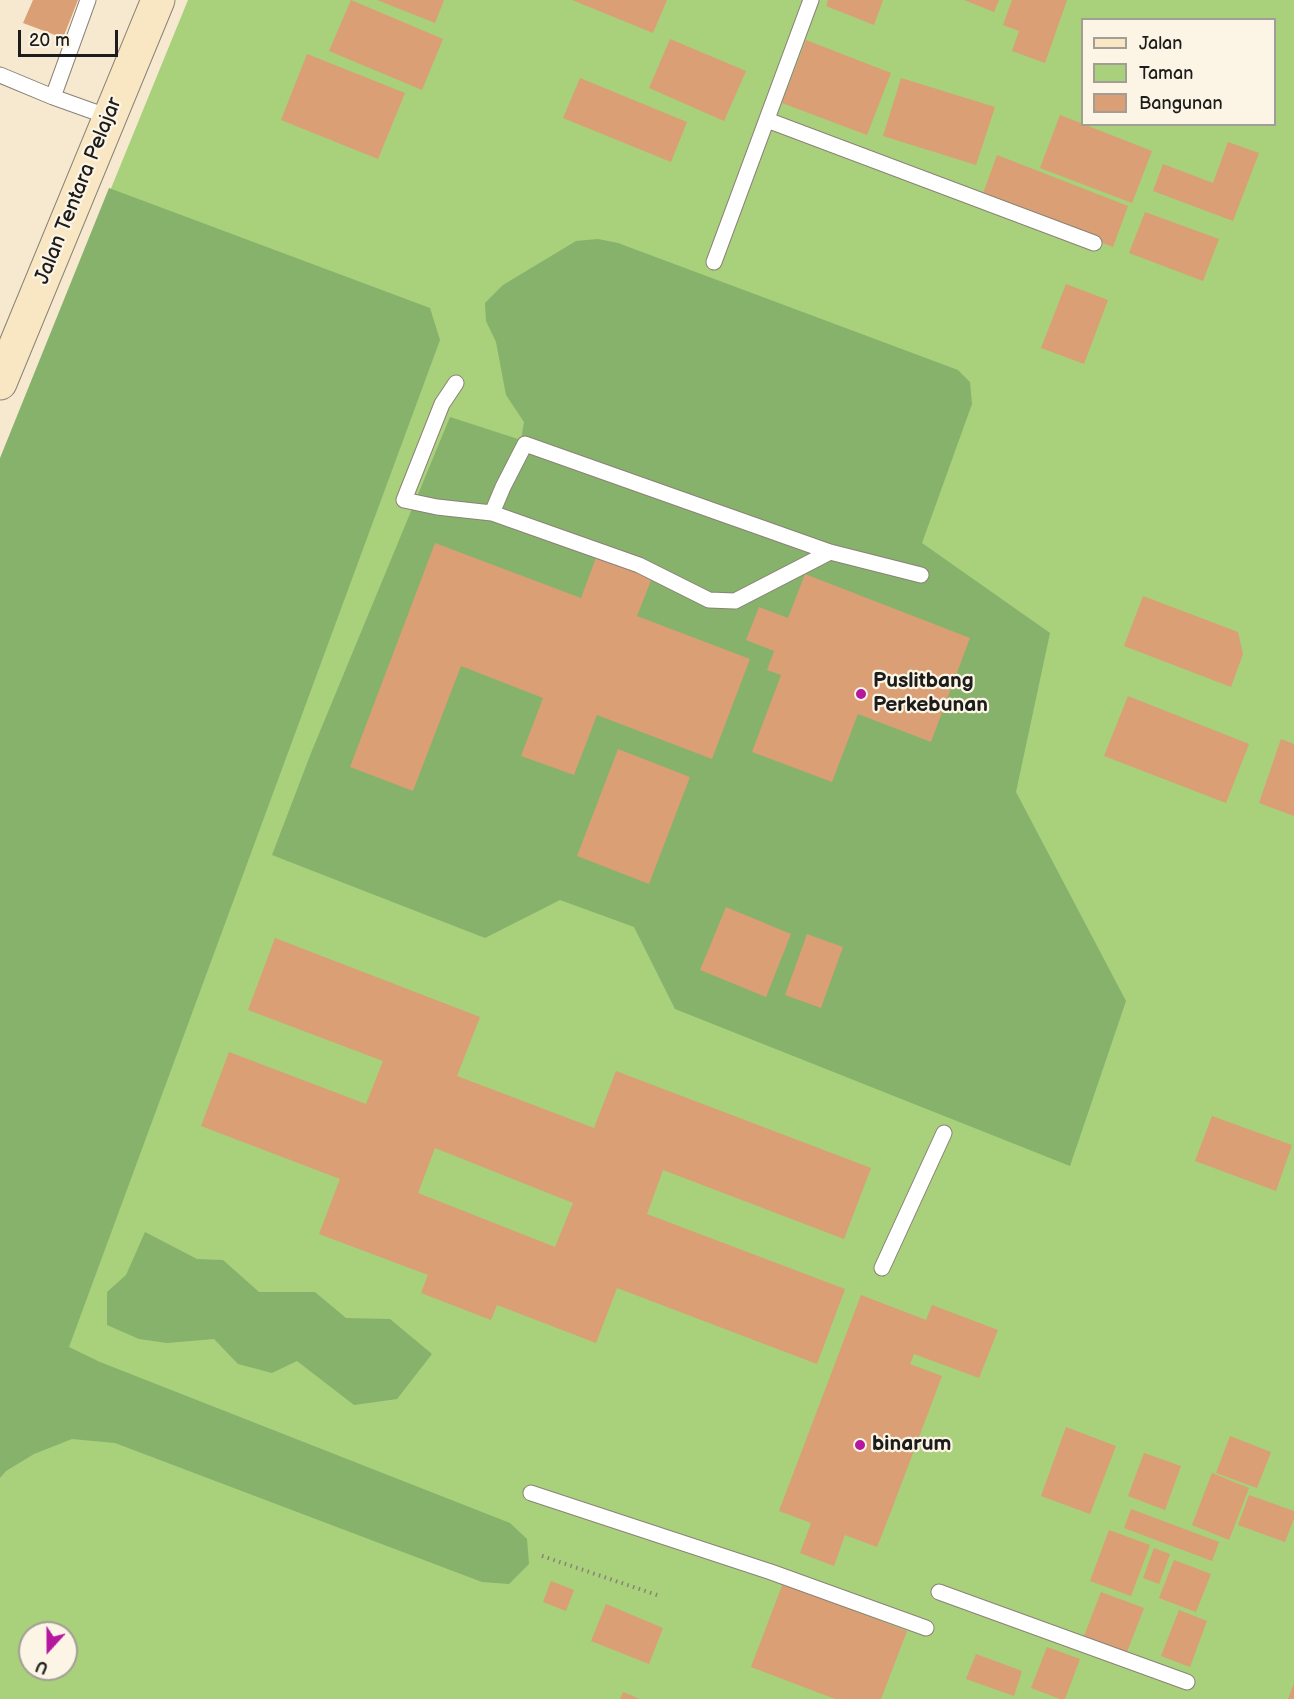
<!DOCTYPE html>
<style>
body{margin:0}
#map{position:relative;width:1294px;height:1699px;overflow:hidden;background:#f7e8d0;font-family:"Balsamiq Sans",sans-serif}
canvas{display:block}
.legend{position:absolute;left:1081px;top:18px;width:195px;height:108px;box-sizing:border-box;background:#fcf5e5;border:2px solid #a29e95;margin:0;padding:8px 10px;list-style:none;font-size:18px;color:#1c1c1c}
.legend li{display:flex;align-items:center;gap:12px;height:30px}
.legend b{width:30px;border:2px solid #a29e95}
.north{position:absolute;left:18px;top:1621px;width:60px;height:60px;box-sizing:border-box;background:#fcf5e5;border:2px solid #a29e95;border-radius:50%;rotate:201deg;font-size:16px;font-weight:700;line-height:24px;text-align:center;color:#1c1c1c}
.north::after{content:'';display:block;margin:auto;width:21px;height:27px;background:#b5179e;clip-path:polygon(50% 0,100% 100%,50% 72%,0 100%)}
.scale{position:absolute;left:18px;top:30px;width:100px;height:27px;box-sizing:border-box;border:3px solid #1c1c1c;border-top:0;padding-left:8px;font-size:18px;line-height:21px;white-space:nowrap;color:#1c1c1c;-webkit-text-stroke:4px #fcf5e5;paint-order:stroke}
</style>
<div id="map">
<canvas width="1294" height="1699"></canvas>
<ul class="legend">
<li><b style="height:8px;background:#f9e7c3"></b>Jalan</li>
<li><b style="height:16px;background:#a9d07b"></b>Taman</li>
<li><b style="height:16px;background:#da9f74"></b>Bangunan</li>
</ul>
<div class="north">U</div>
<div class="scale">20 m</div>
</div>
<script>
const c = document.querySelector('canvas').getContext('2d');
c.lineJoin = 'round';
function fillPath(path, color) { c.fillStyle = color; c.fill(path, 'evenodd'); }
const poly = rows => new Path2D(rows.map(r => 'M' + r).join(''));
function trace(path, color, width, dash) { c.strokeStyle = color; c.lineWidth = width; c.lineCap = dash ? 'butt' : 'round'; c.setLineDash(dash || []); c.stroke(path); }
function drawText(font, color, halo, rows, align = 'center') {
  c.font = font + ' "Balsamiq Sans",sans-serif'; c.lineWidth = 4.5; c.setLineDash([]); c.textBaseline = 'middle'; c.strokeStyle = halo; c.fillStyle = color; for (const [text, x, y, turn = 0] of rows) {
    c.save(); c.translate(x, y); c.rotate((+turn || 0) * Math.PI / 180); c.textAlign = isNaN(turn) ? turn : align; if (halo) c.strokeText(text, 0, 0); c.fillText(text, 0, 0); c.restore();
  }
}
const green = poly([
 [188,0,1294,0,1294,1699,0,1699,0,460],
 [1082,20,1274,20,1274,124,1082,124],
 [30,1633,66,1633,66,1669,30,1669]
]);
const forest = poly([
 [109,188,430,308,440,340,69,1347,100,1362,510,1523,527,1539,529,1564,509,1584,482,1582,115,1443,72,1439,34,1454,6,1471,0,1478,0,458],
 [598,239,618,243,958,370,970,382,972,404,922,543,1050,633,1016,792,1126,1001,1070,1166,675,1009,634,927,560,900,485,938,272,855,311,753,450,417,521,440,524,422,506,395,496,342,486,321,485,303,503,285,576,241],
 [145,1232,197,1259,223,1260,259,1292,315,1292,346,1318,390,1319,432,1354,397,1399,354,1405,297,1361,272,1373,238,1364,214,1339,167,1343,139,1339,107,1325,107,1292,126,1275]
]);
const building = poly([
 [33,0,78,0,63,38,23,23],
 [351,0,443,39,422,90,329,51],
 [377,0,444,0,435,23],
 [572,0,667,0,653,33],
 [828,0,883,0,874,25,826,6],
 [964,0,999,0,994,12],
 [1012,0,1067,0,1045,63,1012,51,1019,31,1003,25],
 [670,39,746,71,724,121,649,88],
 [806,40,891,73,867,135,782,103],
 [307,54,405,93,378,159,281,120],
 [580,78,687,122,671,162,563,118],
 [901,78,995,107,976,165,883,136],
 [1060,115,1152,151,1132,203,1040,168],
 [1228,142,1259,153,1233,221,1153,191,1163,164,1213,183],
 [997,155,1128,206,1113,247,982,196],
 [1145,212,1219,239,1203,281,1129,253],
 [1066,284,1108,300,1084,364,1041,348],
 [435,543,581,598,598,552,654,573,637,616,750,659,712,759,597,715,574,775,521,756,543,698,461,666,413,791,350,767],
 [805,574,970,638,931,742,858,714,832,782,752,752,781,675,767,670,774,651,746,640,759,607,788,618],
 [1143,596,1238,632,1243,654,1231,687,1124,646],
 [1128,696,1249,744,1226,803,1104,756],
 [1281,739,1294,744,1294,816,1259,803],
 [618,749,690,777,649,884,577,856],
 [726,907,791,934,766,997,700,970],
 [807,934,843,947,821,1008,785,995],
 [275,938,480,1017,457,1076,594,1128,616,1071,871,1168,844,1239,663,1170,647,1214,845,1289,817,1364,617,1288,596,1343,497,1305,491,1320,421,1293,428,1275,319,1234,340,1179,201,1126,229,1052,366,1104,383,1061,248,1010],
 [435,1148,573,1203,555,1247,418,1193],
 [1212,1116,1292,1145,1276,1191,1195,1161],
 [861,1295,926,1320,932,1305,998,1330,979,1378,914,1354,910,1364,942,1376,890,1514,877,1547,845,1535,834,1566,800,1553,811,1523,779,1511],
 [1066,1427,1116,1446,1090,1514,1041,1496],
 [1230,1436,1271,1452,1257,1488,1216,1473],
 [1144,1453,1181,1466,1165,1510,1128,1496],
 [1212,1473,1249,1488,1229,1540,1192,1525],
 [1249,1495,1294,1511,1294,1518,1285,1542,1238,1525],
 [1131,1509,1219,1542,1212,1561,1124,1528],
 [1109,1530,1150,1545,1131,1596,1090,1581],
 [1154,1548,1170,1554,1159,1584,1143,1578],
 [1174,1560,1211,1574,1196,1612,1159,1598],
 [551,1581,574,1590,566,1611,543,1602],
 [783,1583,907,1631,881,1699,835,1699,751,1667],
 [1101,1592,1144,1608,1127,1652,1084,1636],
 [606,1604,663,1628,649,1664,591,1641],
 [1179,1610,1207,1621,1190,1667,1161,1656],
 [1047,1647,1080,1659,1065,1699,1060,1699,1031,1688],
 [976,1654,1022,1671,1014,1696,966,1679],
 [1294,1683,1294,1699,1288,1699],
 [623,1692,640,1699,620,1699]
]);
const path = poly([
 [542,1556,660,1596]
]);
const lane = poly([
 [0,75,53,97,109,117],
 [53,97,88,0],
 [767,120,1094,243],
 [714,262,811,0],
 [456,383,442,404,404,500,437,507,492,513,503,487,525,444,830,552,921,575],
 [492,513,639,565,709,600,735,601,830,552],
 [882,1268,944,1133],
 [531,1493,771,1572,926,1628],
 [939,1592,1187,1682]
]);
const secondary = poly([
 [0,383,158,0]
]);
const markers = [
 [861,694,6,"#b5179e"],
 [860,1445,6,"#b5179e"]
];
const streetNames = [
 ["Jalan Tentara Pelajar",79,191,-68]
];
const poiNames = [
 ["Puslitbang",873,682],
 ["Perkebunan",873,706],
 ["binarum",872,1445]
];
fillPath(green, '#a9d07b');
fillPath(forest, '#86b26b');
fillPath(building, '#da9f74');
trace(lane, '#8a8276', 17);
trace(secondary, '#8a8276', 35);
trace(path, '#8a8276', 4, [1.5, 4.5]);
trace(lane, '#fff', 15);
trace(secondary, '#f9e7c3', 33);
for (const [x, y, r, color] of markers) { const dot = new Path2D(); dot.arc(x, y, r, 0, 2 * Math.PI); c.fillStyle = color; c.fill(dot); trace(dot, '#fcf5e5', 2); }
drawText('21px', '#1c1c1c', '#fcf5e5', streetNames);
drawText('bold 21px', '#1c1c1c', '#fcf5e5', poiNames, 'left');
</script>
